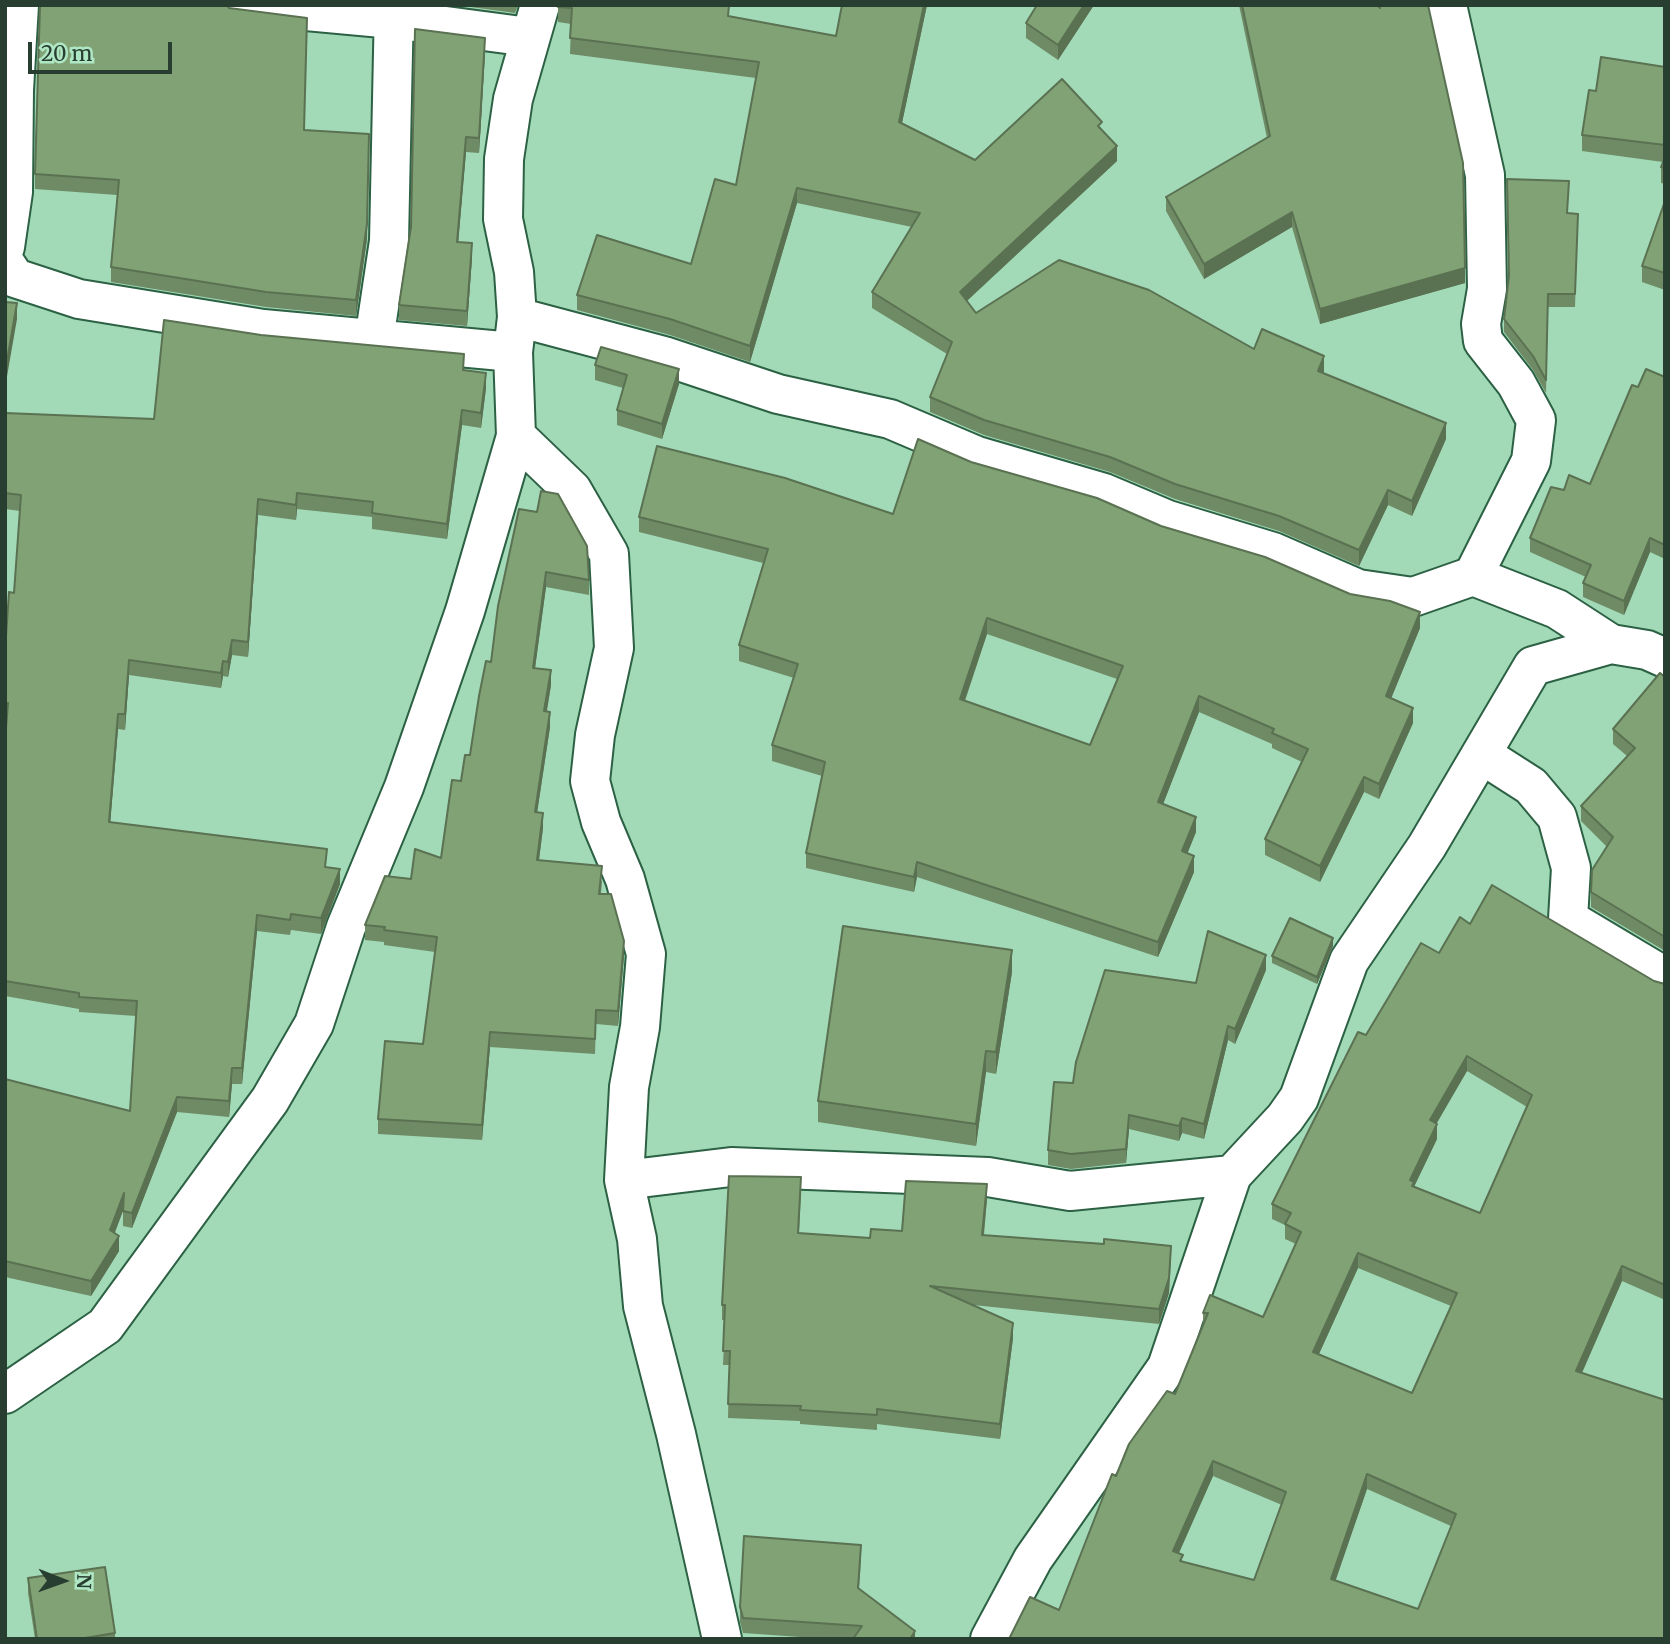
<!DOCTYPE html>
<style>
body{margin:0}
#map{position:relative;width:1670px;height:1644px;overflow:hidden;background:#a2dab8;font-family:Merriweather,serif}
canvas{display:block}
.frame{position:absolute;inset:0;border:7px solid #283e31;pointer-events:none}
.north{position:absolute;left:28px;top:1546px;width:70px;height:70px;-webkit-text-stroke:5px #afe7c5;paint-order:stroke;rotate:91deg;font-size:19px;font-weight:700;line-height:28px;text-align:center;color:#283e31}
.north::after{content:'';display:block;margin:auto;width:24px;height:32px;background:#283e31;clip-path:polygon(50% 0,100% 100%,50% 72%,0 100%)}
.scale{position:absolute;left:28px;top:42px;width:144px;height:32px;box-sizing:border-box;border:4px solid #283e31;border-top:0;padding-left:9px;font-size:21px;line-height:24px;white-space:nowrap;color:#283e31;-webkit-text-stroke:5px #afe7c5;paint-order:stroke}
</style>
<div id="map">
<canvas width="1670" height="1644"></canvas>
<div class="frame"></div>
<div class="north">N</div>
<div class="scale">20 m</div>
</div>
<script>
const c = document.querySelector('canvas').getContext('2d');
c.lineJoin = 'round';
const poly = rows => new Path2D(rows.map(r => 'M' + r).join(''));
function trace(path, color, width, dash) { c.strokeStyle = color; c.lineWidth = width; c.lineCap = dash ? 'butt' : 'round'; c.setLineDash(dash || []); c.stroke(path); }
function fillPath(path, color) { c.fillStyle = color; c.fill(path, 'evenodd'); }
const street = poly([
 [241,5,393,19,529,37],
 [540,5,513,99,504,159,503,219,514,272,517,317,513,352,516,436,572,490,609,554,614,648,595,735,590,781,601,822,625,879,646,954,640,1027,629,1087,624,1180,637,1239,643,1306,676,1434,722,1639],
 [1447,5,1485,175,1487,289,1481,324,1483,341,1516,383,1536,420,1531,461,1473,576],
 [5,247,13,192,14,90,19,5],
 [5,263,15,278,79,299,263,329,513,352],
 [517,317,664,356,778,394,890,419,977,456,1104,493,1168,520,1273,552,1358,589,1413,597,1473,576,1557,609,1611,644],
 [374,340,389,241,394,5],
 [1481,754,1531,786,1557,817,1571,868,1568,919,1665,977],
 [624,1180,731,1167,988,1177,1070,1191,1232,1175],
 [5,1394,105,1326,270,1100,314,1024,346,927,404,787,465,611,516,436],
 [990,1639,1033,1559,1167,1367,1232,1175,1285,1118,1299,1098,1349,961,1427,846,1533,666,1611,644,1647,650,1665,658]
]);
const wall = poly([
 [456,5,518,5,515,13],
 [558,5,730,16,836,36,927,5,902,123,975,160,1102,130,1117,161,967,301,976,313,1254,349,1324,371,1323,373,1446,439,1412,516,1388,505,1359,566,1279,531,1175,499,1110,472,984,435,930,412,930,397,947,354,872,308,872,292,912,227,797,203,750,362,670,335,577,310,577,295,691,264,736,185,756,78,570,54,571,24,558,22],
 [1094,5,1058,60,1026,38,1026,23],
 [1239,5,1428,5,1465,283,1320,324,1292,227,1204,279,1166,211,1166,197,1267,138],
 [485,53,479,153,466,152,458,242,472,258,467,326,399,320,399,305],
 [1665,67,1665,184,1661,183,1661,167,1663,162,1582,151,1582,135,1596,91],
 [304,130,367,239,356,316,266,307,111,282,111,267,117,195,35,189,35,174],
 [1665,201,1665,290,1642,282,1642,266],
 [1568,213,1578,214,1575,307,1548,307,1546,393,1533,370,1504,332,1504,319],
 [595,365,679,384,662,439,617,425,617,410,623,388,595,380],
 [464,370,486,388,481,428,462,425,447,539,372,529,372,517,297,509,296,520,258,515,248,657,232,655,228,677,223,676,221,688,129,675,125,730,118,729,110,823,327,867,340,884,321,934,291,930,290,935,257,931,242,1084,232,1084,229,1117,177,1112,132,1228,123,1226,123,1211,114,1233,119,1251,91,1296,5,1277,5,1079,130,1111,136,1016,79,1012,79,1009,5,996,5,741,7,718,5,718,5,651,14,593,20,511,5,509,5,413,154,419],
 [1665,377,1665,559,1650,552,1624,615,1583,597,1583,583,1586,577,1530,552,1530,538,1564,490,1590,484,1638,387],
 [971,462,1161,526,1420,628,1391,698,1413,723,1379,799,1364,792,1320,882,1265,855,1265,839,1302,762,1272,748,1272,744,1199,712,1163,804,1196,832,1187,853,1194,872,1158,957,917,877,914,892,806,868,806,853,822,776,772,761,772,745,794,678,739,661,739,645,763,563,639,532,639,517,893,514],
 [987,634,1117,679,1090,745,965,701],
 [537,512,589,580,589,595,546,587,535,668,551,685,547,711,550,727,537,812,543,828,539,860,602,881,601,894,624,956,618,1026,596,1024,595,1054,490,1047,482,1140,378,1134,378,1119,423,1044,435,952,384,945,384,942,365,940,365,925,411,879,441,858,461,781,470,755,491,662],
 [1665,677,1665,951,1591,907,1591,892,1607,847,1581,821,1581,806,1627,756,1613,744,1613,729],
 [1470,924,1665,984,1665,1300,1622,1281,1582,1373,1665,1639,1059,1610,1116,1476,1175,1394,1203,1324,1203,1313,1263,1317,1296,1244,1285,1239,1285,1225,1272,1219,1272,1204,1366,1035,1439,953],
 [1467,1071,1527,1107,1480,1213,1414,1186,1437,1139,1436,1123],
 [1358,1268,1451,1306,1412,1393,1319,1354],
 [1213,1476,1282,1505,1254,1580,1183,1562,1179,1553],
 [1367,1489,1451,1526,1418,1609,1335,1580],
 [1333,946,1317,984,1272,963,1272,956],
 [1266,970,1235,1044,1228,1040,1204,1139,1182,1133,1179,1141,1129,1129,1126,1163,1071,1169,1048,1165,1048,1150,1073,1083],
 [1012,972,996,1074,986,1072,976,1146,818,1122,818,1101],
 [801,1192,799,1233,870,1238,902,1231,987,1199,984,1235,1171,1260,1169,1293,1159,1324,973,1305,1013,1338,1000,1439,877,1424,877,1430,800,1424,800,1421,728,1418,729,1365,723,1365,725,1320,722,1320,722,1305],
 [861,1560,859,1589,915,1639,828,1639,743,1633,740,1622,740,1607],
 [28,1578,115,1633,115,1639,35,1639,28,1593]
]);
const shadedWall = poly([
 [924,5,927,5,899,137,899,122],
 [1084,5,1094,5,1058,60,1058,45],
 [485,38,485,53,479,153,479,138],
 [369,134,367,239,356,316,356,300],
 [466,137,466,152,457,257,457,242],
 [1117,146,1117,161,960,307,960,292],
 [797,188,797,203,750,362,750,346],
 [1292,212,1292,227,1204,279,1204,264],
 [472,243,472,258,467,326,467,311],
 [1465,268,1465,283,1320,324,1320,309],
 [17,303,17,319,5,388,5,372],
 [1324,356,1324,371,1318,386,1318,371],
 [679,369,679,384,662,439,662,424],
 [486,373,486,388,481,428,481,413],
 [462,410,462,425,447,539,447,524],
 [1446,423,1446,439,1412,516,1412,501],
 [1388,490,1388,505,1359,566,1359,550],
 [297,493,297,509,296,520,296,505],
 [258,499,258,515,248,657,248,642],
 [1650,538,1650,552,1624,615,1624,601],
 [546,572,546,587,533,683,533,668],
 [1420,612,1420,628,1386,711,1386,696],
 [987,618,987,634,960,714,960,699],
 [232,640,232,655,228,677,228,662],
 [129,660,129,675,125,730,125,714],
 [223,661,223,676,221,688,221,673],
 [551,670,551,685,544,726,544,711],
 [1199,696,1199,712,1158,817,1158,802],
 [1413,708,1413,723,1379,799,1379,784],
 [550,712,550,727,535,827,535,812],
 [118,714,118,729,109,838,109,822],
 [1364,777,1364,792,1320,882,1320,866],
 [543,813,543,828,537,875,537,860],
 [1196,817,1196,832,1182,867,1182,851],
 [1194,856,1194,872,1158,957,1158,942],
 [917,862,917,877,914,892,914,877],
 [340,869,340,884,321,934,321,918],
 [257,915,257,931,242,1084,242,1068],
 [1333,938,1333,946,1317,984,1317,977],
 [624,941,624,956,618,1026,618,1011],
 [1012,950,1012,972,996,1074,996,1052],
 [1266,955,1266,970,1235,1044,1235,1029],
 [1228,1026,1228,1040,1204,1139,1204,1124],
 [490,1032,490,1047,482,1140,482,1125],
 [986,1051,986,1072,976,1146,976,1124],
 [1467,1056,1467,1071,1430,1135,1430,1120],
 [232,1068,232,1084,229,1117,229,1101],
 [177,1097,177,1112,132,1228,132,1213],
 [1129,1115,1129,1129,1126,1163,1126,1149],
 [1182,1118,1182,1133,1179,1141,1179,1126],
 [1437,1124,1437,1139,1414,1187,1410,1180],
 [987,1184,987,1199,982,1250,982,1235],
 [124,1193,124,1208,110,1246,110,1230],
 [119,1236,119,1251,91,1296,91,1281],
 [1171,1246,1169,1293,1159,1324,1159,1309],
 [1358,1253,1358,1268,1313,1367,1313,1352],
 [1622,1266,1622,1281,1576,1386,1576,1371],
 [1013,1323,1013,1338,1000,1439,1000,1424],
 [1213,1461,1213,1476,1173,1566,1173,1551],
 [1367,1474,1367,1489,1331,1594,1331,1579],
 [915,1631,915,1639,910,1639]
]);
const building = poly([
 [40,5,227,5,229,8,307,18,304,130,369,134,367,224,356,300,266,292,111,267,119,180,35,174,40,5],
 [558,5,729,5,728,16,836,36,842,5,924,5,899,122,975,160,1062,79,1102,122,1098,126,1117,146,960,292,976,313,1059,260,1149,290,1254,349,1262,329,1324,356,1318,371,1446,423,1412,501,1388,490,1359,550,1279,516,1175,484,1110,457,984,420,930,397,952,342,872,292,920,213,797,188,750,346,670,319,577,295,597,235,691,264,715,179,736,185,759,62,570,38,572,8,558,7,558,5],
 [1037,5,1084,5,1058,45,1026,23,1037,5],
 [1242,5,1377,5,1380,8,1379,5,1428,5,1463,163,1465,268,1320,309,1292,212,1204,264,1166,197,1270,136,1242,5],
 [415,29,485,38,479,138,466,137,457,242,472,243,467,311,399,305,411,227,415,29],
 [1601,57,1665,67,1665,145,1582,135,1589,90,1596,91,1601,57],
 [1665,157,1665,168,1661,167,1665,157],
 [1507,179,1569,181,1567,213,1578,214,1575,294,1548,294,1546,380,1533,356,1504,319,1509,276,1507,179],
 [1665,201,1665,273,1642,266,1665,201],
 [5,302,17,303,5,372,5,302],
 [164,320,261,335,464,354,463,370,486,373,481,413,462,410,447,524,372,513,373,502,297,493,296,505,258,499,248,642,232,640,228,662,223,661,221,673,129,660,125,714,118,714,109,822,327,849,325,867,340,869,321,918,291,914,290,920,257,915,242,1068,232,1068,229,1101,177,1097,132,1213,123,1211,124,1193,110,1230,119,1236,91,1281,5,1261,5,1079,130,1111,137,1001,79,997,79,993,5,981,5,741,8,703,5,703,5,651,9,592,14,593,21,495,5,493,5,413,154,419,164,320],
 [601,347,679,369,662,424,617,410,627,375,595,365,601,347],
 [1646,369,1665,377,1665,545,1650,538,1624,601,1583,583,1591,565,1530,538,1551,487,1564,490,1569,475,1590,484,1632,385,1638,387,1646,369],
 [918,439,971,462,1097,498,1161,526,1265,557,1350,594,1390,601,1420,612,1386,696,1413,708,1379,784,1364,777,1320,866,1265,839,1308,749,1272,733,1274,729,1199,696,1158,802,1196,817,1182,851,1194,856,1158,942,917,862,914,877,806,853,825,762,772,745,798,664,739,645,768,549,639,517,657,446,785,478,893,514,918,439],
 [987,618,1123,666,1090,745,960,699,987,618],
 [541,491,558,494,587,546,589,580,546,572,533,668,551,670,544,711,550,712,535,812,543,813,537,860,602,866,599,894,611,894,624,941,618,1011,596,1010,595,1039,490,1032,482,1125,378,1119,385,1041,423,1044,437,937,384,930,385,927,365,925,385,876,411,879,415,849,441,858,452,780,461,781,465,755,470,755,479,696,486,661,491,662,498,606,519,509,537,512,541,491],
 [1660,673,1665,677,1665,937,1591,892,1592,870,1613,837,1581,806,1635,748,1613,729,1660,673],
 [1492,885,1654,981,1665,984,1665,1285,1622,1266,1576,1371,1665,1400,1665,1639,1009,1639,1030,1597,1059,1610,1112,1474,1116,1476,1129,1444,1167,1391,1175,1394,1208,1313,1203,1313,1210,1295,1263,1317,1301,1232,1285,1224,1291,1213,1272,1204,1358,1032,1366,1035,1421,943,1439,953,1460,917,1470,924,1492,885],
 [1467,1056,1532,1095,1480,1213,1412,1186,1414,1182,1410,1180,1437,1124,1430,1120,1467,1056],
 [1358,1253,1457,1293,1412,1393,1313,1352,1358,1253],
 [1213,1461,1286,1492,1254,1580,1180,1561,1183,1555,1173,1551,1213,1461],
 [1367,1474,1456,1514,1418,1609,1331,1579,1367,1474],
 [1290,918,1333,938,1317,977,1272,956,1290,918],
 [843,926,1012,950,996,1052,986,1051,976,1124,818,1101,843,926],
 [1208,931,1266,955,1235,1029,1228,1026,1204,1124,1182,1118,1179,1126,1129,1115,1126,1149,1071,1154,1048,1150,1054,1082,1073,1083,1076,1062,1105,970,1196,983,1208,931],
 [729,1176,801,1177,798,1233,870,1238,871,1229,902,1231,906,1181,987,1184,982,1235,1104,1244,1104,1239,1171,1246,1169,1278,1159,1309,930,1286,1013,1323,1000,1424,877,1409,877,1415,800,1410,801,1406,728,1404,730,1351,723,1351,725,1305,722,1305,729,1176],
 [744,1536,861,1545,858,1588,915,1631,910,1639,853,1639,862,1626,743,1618,740,1607,744,1536],
 [105,1567,115,1633,79,1639,37,1639,28,1578,105,1567]
]);
trace(street, '#2c6144', 42);
trace(street, '#fff', 38);
fillPath(wall, '#6e8b65');
fillPath(shadedWall, '#5a7152');
fillPath(building, '#80a275');
trace(building, '#5a7152', 2);
</script>
